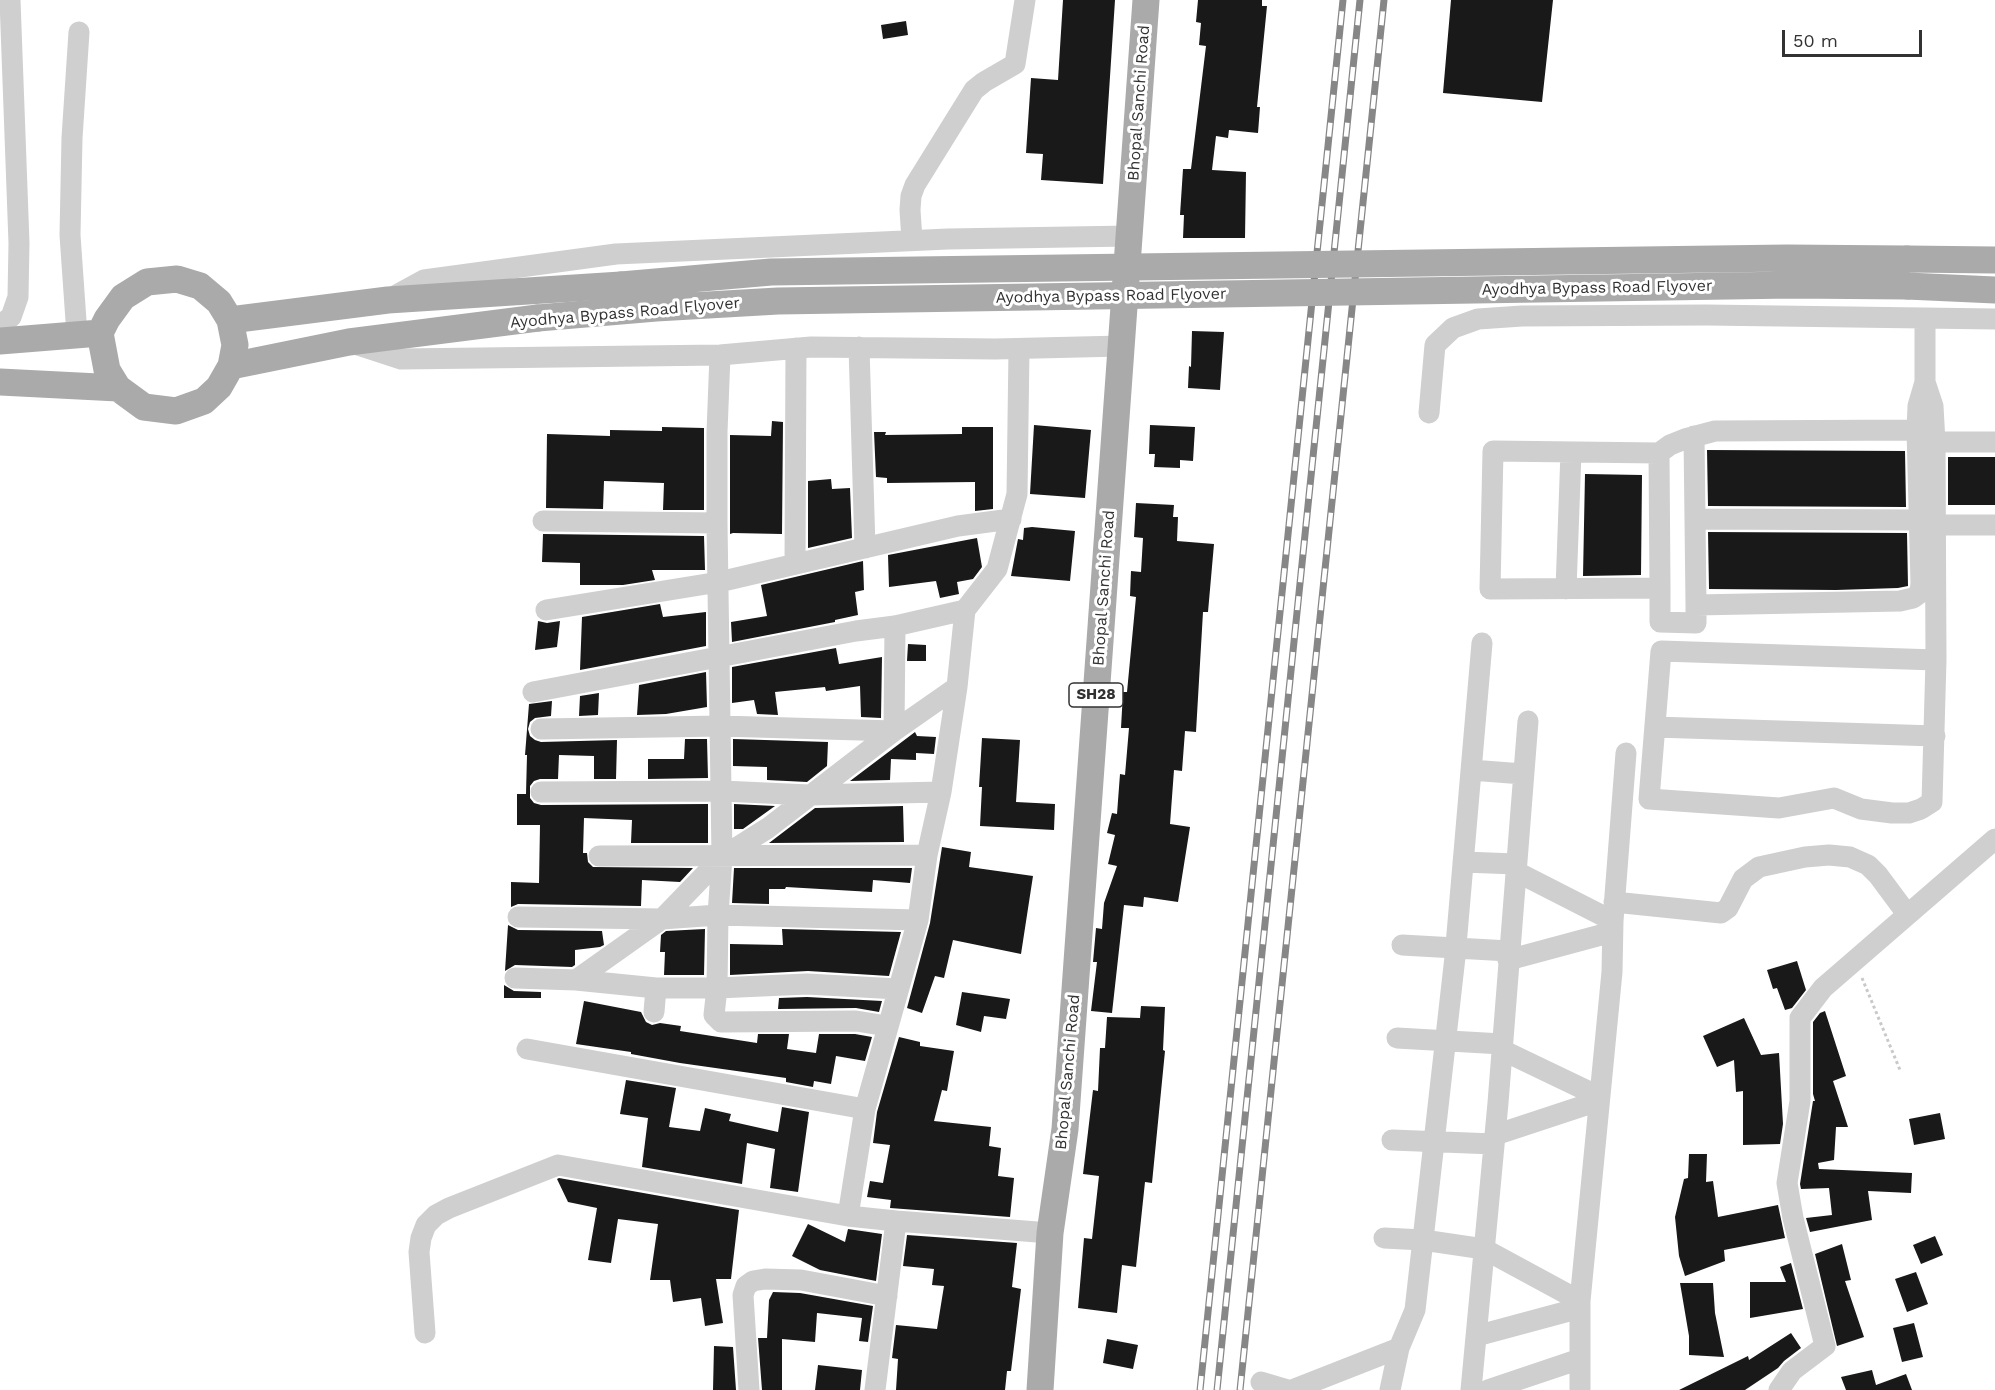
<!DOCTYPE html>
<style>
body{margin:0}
#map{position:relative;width:1995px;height:1390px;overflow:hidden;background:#fff;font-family:"Work Sans",sans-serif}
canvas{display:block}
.scale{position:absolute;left:1782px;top:30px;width:140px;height:27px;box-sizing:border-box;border:3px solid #323232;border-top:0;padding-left:8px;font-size:18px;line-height:21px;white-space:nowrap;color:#323232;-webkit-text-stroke:4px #fff;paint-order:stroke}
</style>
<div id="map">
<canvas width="1995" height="1390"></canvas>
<div class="scale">50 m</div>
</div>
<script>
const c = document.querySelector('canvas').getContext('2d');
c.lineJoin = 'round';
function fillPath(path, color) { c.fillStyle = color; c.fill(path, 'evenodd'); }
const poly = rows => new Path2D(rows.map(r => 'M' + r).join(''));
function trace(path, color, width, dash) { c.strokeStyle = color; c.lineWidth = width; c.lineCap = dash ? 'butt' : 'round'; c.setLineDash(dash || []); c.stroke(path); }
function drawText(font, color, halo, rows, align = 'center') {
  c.font = font + ' "Work Sans",sans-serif'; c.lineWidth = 6; c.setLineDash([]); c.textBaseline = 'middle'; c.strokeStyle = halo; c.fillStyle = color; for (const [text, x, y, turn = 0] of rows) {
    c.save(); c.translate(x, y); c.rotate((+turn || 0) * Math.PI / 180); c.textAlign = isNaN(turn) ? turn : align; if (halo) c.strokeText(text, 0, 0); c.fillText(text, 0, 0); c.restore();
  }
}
const building = poly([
 [1063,0,1115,0,1103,184,1041,180,1043,154,1026,153,1031,78,1058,80],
 [1198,0,1262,0,1262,6,1267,6,1257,107,1260,107,1258,133,1229,130,1228,138,1216,136,1212,170,1246,172,1245,238,1183,238,1184,215,1180,215,1183,169,1191,169,1206,46,1199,45,1201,23,1196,22],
 [1451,0,1553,0,1542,102,1443,93],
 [906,21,908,35,883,39,881,25],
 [1192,331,1224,332,1220,390,1188,388,1189,366,1191,367],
 [772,421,783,422,782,534,733,533,730,534,730,435,771,436],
 [1034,425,1091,430,1085,498,1030,494],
 [1150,425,1195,427,1193,461,1180,460,1180,468,1154,467,1155,454,1149,454],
 [662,427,704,428,704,510,663,510,664,483,604,481,603,509,546,508,547,434,610,436,610,430,662,431],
 [962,427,993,427,993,509,975,511,975,482,887,483,887,478,876,477,874,432,886,432,885,435,962,434],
 [1707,450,1905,451,1906,507,1708,506],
 [1948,457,1995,457,1995,505,1948,505],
 [1585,474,1642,475,1641,575,1583,576],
 [831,479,832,489,850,488,852,538,808,548,808,481],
 [1136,503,1174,505,1173,517,1178,517,1177,541,1214,544,1208,612,1203,612,1196,732,1185,731,1182,771,1174,770,1170,824,1190,827,1178,902,1144,897,1143,907,1124,905,1112,1013,1091,1011,1097,962,1093,962,1096,928,1102,929,1104,903,1117,866,1108,864,1115,835,1107,833,1112,813,1117,814,1120,774,1125,775,1129,728,1121,728,1123,692,1127,692,1136,597,1130,596,1131,571,1141,572,1143,538,1134,537],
 [1032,527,1075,531,1070,581,1011,576,1018,539,1023,540,1024,528],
 [1708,532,1907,533,1908,586,1898,588,1836,590,1709,589],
 [543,534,704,536,705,570,652,570,655,580,623,585,580,585,580,563,542,562],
 [977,538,982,567,973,579,957,582,959,594,940,598,936,581,889,587,888,555],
 [863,561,864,590,855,592,858,615,835,620,835,622,732,642,731,622,767,616,761,585],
 [660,604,663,617,706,612,706,646,580,670,582,617],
 [538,621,547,623,560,621,557,647,535,650],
 [908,644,926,645,926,661,907,661],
 [836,648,839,664,882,657,881,718,861,717,860,686,826,691,825,687,775,692,778,715,757,714,754,700,732,703,732,667],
 [706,672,707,707,666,714,637,715,639,685],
 [599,693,598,715,579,716,580,696],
 [552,701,551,716,535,718,530,722,528,729,530,736,535,740,541,742,617,740,616,779,594,779,594,756,559,755,558,779,540,779,534,781,530,786,530,798,534,803,541,805,708,804,708,843,631,843,632,820,584,818,583,853,587,853,588,862,593,867,693,868,680,882,642,880,641,906,518,904,511,907,511,882,539,883,540,825,517,825,517,794,526,794,527,755,525,755,529,704],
 [915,732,917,736,936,737,934,754,916,753,916,760,891,759,890,780,850,781],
 [982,738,1020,740,1016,802,1055,804,1054,830,980,826,982,787,979,787],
 [685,739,707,739,708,778,648,779,648,759,684,759],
 [733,739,828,742,827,766,807,782,767,780,767,767,733,766],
 [734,804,775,806,743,829,734,829],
 [903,806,904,842,769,843,815,808],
 [942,847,971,852,969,867,1033,876,1021,954,953,940,944,978,935,976,922,1013,907,1008,930,923],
 [734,868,912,868,910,883,873,880,872,892,786,887,785,889,769,889,769,904,732,903],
 [508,925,518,930,602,931,604,945,600,947,575,950,575,965,572,967,515,965,505,971],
 [705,929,704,975,664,975,665,952,660,952,661,935,666,931],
 [782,929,901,932,889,976,808,971,730,975,730,944,783,945],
 [1797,961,1806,990,1792,1008,1785,1010,1777,988,1773,989,1767,970],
 [504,985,514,991,541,992,541,998,504,998],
 [962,992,1010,999,1006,1019,984,1016,981,1032,956,1025],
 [807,997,882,1001,879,1012,856,1008,778,1009,779,998],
 [584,1001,641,1012,646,1022,652,1025,660,1023,681,1026,680,1031,757,1043,758,1034,789,1034,787,1049,816,1053,819,1034,855,1034,872,1037,865,1061,836,1056,831,1084,814,1081,813,1087,786,1082,786,1078,680,1063,631,1054,631,1052,576,1044],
 [1141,1006,1165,1007,1163,1050,1165,1051,1152,1183,1145,1182,1136,1267,1122,1265,1117,1313,1078,1308,1084,1238,1092,1239,1099,1176,1083,1174,1093,1090,1098,1091,1100,1048,1105,1048,1107,1017,1140,1018],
 [1825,1011,1846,1076,1833,1081,1848,1127,1836,1127,1834,1160,1818,1163,1819,1169,1912,1173,1911,1193,1868,1191,1872,1220,1810,1232,1806,1218,1832,1215,1829,1188,1801,1189,1800,1184,1813,1101,1815,1101,1813,1094,1813,1022,1820,1013],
 [1744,1018,1761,1055,1779,1053,1783,1124,1780,1144,1743,1145,1743,1091,1736,1092,1734,1060,1717,1067,1703,1036],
 [899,1037,920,1042,920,1046,954,1051,947,1091,942,1090,934,1121,991,1127,989,1146,1001,1148,998,1176,1014,1178,1010,1217,890,1208,891,1200,867,1197,870,1181,883,1183,890,1145,873,1143,877,1112],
 [626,1080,676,1088,669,1127,700,1131,705,1108,731,1114,729,1121,778,1132,782,1107,809,1112,798,1192,770,1188,775,1149,747,1143,742,1184,642,1167,648,1118,620,1114],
 [1940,1113,1945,1139,1914,1145,1909,1119],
 [1689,1154,1707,1154,1706,1182,1713,1181,1718,1217,1778,1205,1785,1238,1724,1250,1725,1261,1685,1276,1679,1256,1675,1217,1684,1179,1688,1178],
 [559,1178,739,1210,731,1279,716,1279,723,1323,705,1326,701,1298,673,1302,670,1280,650,1280,658,1224,618,1219,611,1263,588,1260,597,1208,568,1202,557,1179],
 [808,1224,845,1242,848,1229,882,1234,876,1281,820,1270,792,1256],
 [907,1235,1017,1243,1012,1287,1021,1289,1011,1371,1007,1371,1005,1390,896,1390,898,1359,892,1358,896,1325,937,1329,944,1286,932,1285,934,1269,903,1266],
 [1935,1236,1943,1255,1921,1264,1913,1245],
 [1842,1244,1851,1280,1845,1281,1864,1337,1837,1346,1815,1254],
 [1791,1263,1803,1309,1750,1318,1750,1282,1786,1282,1780,1267],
 [1916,1272,1928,1304,1907,1312,1895,1279],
 [1680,1283,1713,1283,1715,1313,1724,1357,1689,1355,1689,1336],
 [773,1292,800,1293,873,1306,868,1342,859,1341,862,1318,817,1313,815,1342,782,1339,782,1390,762,1390,758,1338,767,1338,769,1300],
 [1914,1323,1923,1357,1902,1362,1893,1328],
 [1791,1333,1801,1348,1784,1361,1778,1368,1745,1390,1679,1390,1748,1356,1749,1360],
 [1107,1339,1138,1345,1133,1369,1103,1363],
 [714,1346,733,1347,736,1390,713,1390],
 [818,1365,862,1370,860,1390,815,1390],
 [1872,1370,1876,1385,1906,1374,1912,1390,1846,1390,1841,1377]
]);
const path = poly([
 [1862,978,1900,1070]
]);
const minor = poly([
 [912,240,910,210,911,196,915,185,974,90,984,82,1015,64,1025,0],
 [391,298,424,280,616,254,948,239,1130,236],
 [1925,319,1925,382,1933,406,1935,442,1936,660,1932,802,1921,809,1909,813,1892,813,1861,809,1834,798,1779,808,1649,799,1661,651,1936,660],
 [0,325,11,317,18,297,19,243,10,0],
 [77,335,70,235,72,138,79,32],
 [352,343,401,359,720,355,811,347,995,349,1122,346],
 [859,347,865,548],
 [720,355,717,432,717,523,722,857,718,915,717,988,714,1015,721,1022,856,1021,887,1026],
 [1429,413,1435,345,1453,328,1478,319,1522,316,1707,315,1995,319],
 [1917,430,1715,431,1685,439,1670,445,1659,453,1493,451,1490,589,1660,588,1660,622,1696,623,1696,605,1900,601,1913,598,1920,593,1921,583,1917,430,1918,406,1925,382],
 [1694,436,1696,605],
 [1935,442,1995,442],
 [1659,453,1660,588],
 [1696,519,1920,520],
 [543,521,717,523],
 [1936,525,1995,525],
 [795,564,796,348],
 [1566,589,1571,452],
 [546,610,719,582,958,526,1011,519],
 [533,692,856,631,895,626,965,610],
 [1655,727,1935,736],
 [541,729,721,726,894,731,895,626],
 [1471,770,1523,774],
 [541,792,722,791,809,795,941,792],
 [599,856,927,855],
 [1463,862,1516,864],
 [1515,871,1613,921],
 [1614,902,1721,913,1728,908,1743,879,1759,867,1805,857,1829,855,1850,857,1868,865,1878,875,1907,914],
 [518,917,662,919,718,915,918,920],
 [1402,945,1509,951],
 [1508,960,1612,932],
 [515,978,576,980,656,988,717,988,807,984,898,989],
 [576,980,662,919,722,857,768,828,894,731,957,687],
 [654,1012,656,988],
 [1397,1038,1502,1044],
 [527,1049,865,1109],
 [1502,1050,1598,1096],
 [1495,1135,1598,1101],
 [1392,1140,1494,1144],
 [848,1216,865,1109,918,920,927,855,941,792,957,687,965,610,997,569,1017,494,1019,349],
 [1384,1238,1423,1240,1484,1249,1580,1301],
 [425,1333,419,1252,421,1238,426,1225,436,1215,449,1208,558,1165,848,1216,896,1221,1050,1233],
 [1476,1336,1580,1308],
 [1261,1382,1288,1390],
 [749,1390,743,1295,746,1286,753,1281,765,1279,801,1280,887,1296],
 [875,1390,896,1221],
 [1292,1390,1399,1348],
 [1390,1390,1399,1348,1415,1310,1455,957,1482,643],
 [1471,1390,1498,1103,1528,721],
 [1488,1390,1580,1359],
 [1580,1390,1580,1301,1612,972,1613,921,1626,753],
 [1779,1390,1792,1371,1825,1346,1793,1218,1787,1183,1800,1101,1800,1018,1823,988,1995,839]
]);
const major = poly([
 [1907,259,1995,260],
 [177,279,200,286,219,302,230,320,235,345,231,366,219,387,204,401,176,411,144,407,118,388,107,370,100,333,107,319,123,297,147,282,177,279],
 [1907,286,1995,290],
 [230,320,388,300,621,285],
 [0,341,100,333],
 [231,366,349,342,538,318],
 [0,382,118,388],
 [1040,1390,1050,1233,1065,1129,1146,0]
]);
const rail = poly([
 [1200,1390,1343,0],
 [1217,1390,1360,0],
 [1240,1390,1384,0]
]);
const majorBridge = poly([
 [621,285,771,272,1787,258,1907,259],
 [538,318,656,308,778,301,1792,285,1907,286]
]);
const shields = [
 [1096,695,54]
];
const shieldNames = [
 ["SH28",1096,695]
];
const streetNames = [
 ["Bhopal Sanchi Road",1139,103,-86],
 ["Ayodhya Bypass Road Flyover",1597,288,-1],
 ["Ayodhya Bypass Road Flyover",1111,296,-1],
 ["Ayodhya Bypass Road Flyover",625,313,-5],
 ["Bhopal Sanchi Road",1104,588,-86],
 ["Bhopal Sanchi Road",1068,1072,-85]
];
fillPath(building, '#191919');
trace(path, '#c9c9c9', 3, [3, 3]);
trace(minor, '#cfcfcf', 21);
trace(major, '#aaa', 27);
trace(rail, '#878787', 7);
trace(rail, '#fff', 4.5, [14]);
trace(majorBridge, '#aaa', 27);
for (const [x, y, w] of shields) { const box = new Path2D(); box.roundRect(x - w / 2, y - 12, w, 24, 4.5); c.fillStyle = '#fff'; c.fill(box); trace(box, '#323232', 1.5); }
drawText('bold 15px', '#323232', null, shieldNames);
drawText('16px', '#323232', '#fff', streetNames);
</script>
